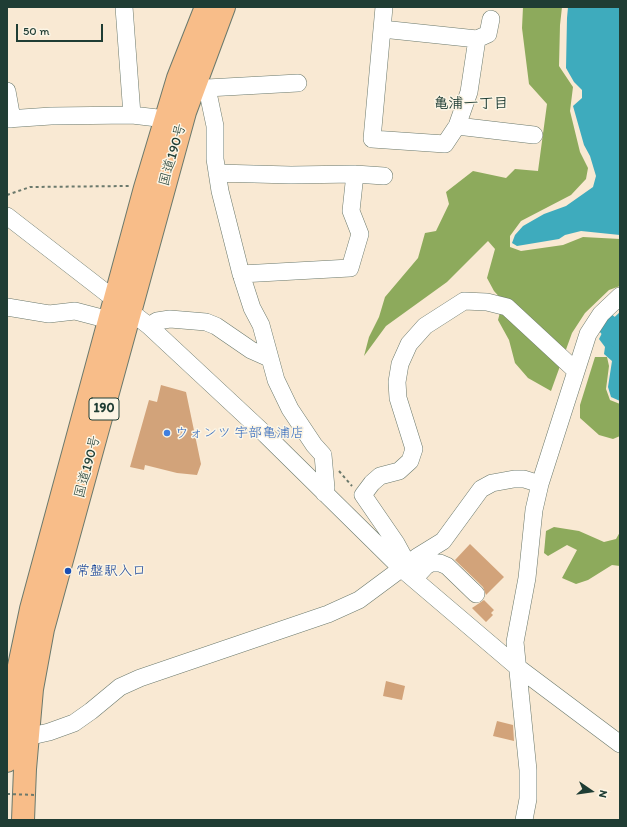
<!DOCTYPE html>
<meta charset="utf-8">
<style>
body{margin:0}
#map{position:relative;width:627px;height:827px;overflow:hidden;background:#f9e9d3;font-family:Itim,sans-serif}
canvas{display:block}
.frame{position:absolute;inset:0;border:8px solid #1f3d34;pointer-events:none}
.north{position:absolute;left:571px;top:771px;width:40px;height:40px;-webkit-text-stroke:3px #fcf5e5;paint-order:stroke;rotate:103deg;font-size:11px;font-weight:700;line-height:16px;text-align:center;color:#1f3d34}
.north::after{content:'';display:block;margin:auto;width:14px;height:18px;background:#1f3d34;clip-path:polygon(50% 0,100% 100%,50% 72%,0 100%)}
.scale{position:absolute;left:16px;top:24px;width:87px;height:18px;box-sizing:border-box;border:2px solid #1f3d34;border-top:0;padding-left:5px;font-size:12px;line-height:14px;white-space:nowrap;color:#1f3d34;-webkit-text-stroke:3px #fcf5e5;paint-order:stroke}
</style>
<div id="map">
<canvas width="627" height="827"></canvas>
<div class="frame"></div>
<div class="north">N</div>
<div class="scale">50 m</div>
</div>
<script>
const c = document.querySelector('canvas').getContext('2d');
c.lineJoin = 'round';
function fillPath(path, color) { c.fillStyle = color; c.fill(path, 'evenodd'); }
const poly = rows => new Path2D(rows.map(r => 'M' + r).join(''));
function trace(path, color, width, dash) { c.strokeStyle = color; c.lineWidth = width; c.lineCap = dash ? 'butt' : 'round'; c.setLineDash(dash || []); c.stroke(path); }
function drawText(font, color, halo, rows, align = 'center') {
  c.font = font + ' Itim,"Klee One",sans-serif'; c.lineWidth = 3; c.setLineDash([]); c.textBaseline = 'middle'; c.strokeStyle = halo; c.fillStyle = color; for (const [text, x, y, turn = 0] of rows) {
    c.save(); c.translate(x, y); c.rotate((+turn || 0) * Math.PI / 180); c.textAlign = isNaN(turn) ? turn : align; if (halo) c.strokeText(text, 0, 0); c.fillText(text, 0, 0); c.restore();
  }
}
const forest = poly([
 [523,7,562,7,560,25,559,66,573,87,570,111,580,152,588,168,586,179,571,195,521,221,510,236,510,247,521,251,563,245,583,237,620,239,620,286,609,290,585,313,572,333,551,391,528,378,515,363,509,340,498,320,503,301,494,291,487,278,495,249,488,241,447,282,386,326,364,356,369,337,379,317,385,297,418,258,425,233,436,231,449,204,446,192,473,171,506,178,515,169,538,171,547,104,529,84,522,28],
 [595,357,607,357,609,366,606,389,610,400,620,404,620,436,613,439,599,435,580,418,580,405],
 [554,527,579,531,604,542,616,539,620,532,620,566,612,565,588,580,576,584,562,578,577,550,567,545,548,556,544,553,546,531]
]);
const water = poly([
 [568,7,620,7,620,235,581,231,565,235,559,239,517,246,512,243,515,235,523,226,544,214,566,206,593,187,596,176,590,156,584,145,573,106,582,98,582,90,574,82,566,68,567,18],
 [620,312,620,401,611,397,608,387,612,361,604,354,605,347,599,339,606,325]
]);
const river = poly([
 [607,324,620,339]
]);
const building = poly([
 [161,385,186,392,201,464,197,475,177,473,145,465,144,470,130,467,149,400,157,402],
 [470,544,504,577,486,595,483,587,455,560],
 [484,600,494,610,491,613,493,615,486,622,472,608],
 [386,681,405,686,402,700,383,696],
 [497,721,513,725,514,741,493,736]
]);
const path = poly([
 [7,195,30,187,129,186],
 [339,471,352,486]
]);
const minor = poly([
 [124,7,132,115],
 [382,29,477,39,469,92,457,126,445,144,372,139,384,7],
 [477,39,488,34,491,19],
 [194,85,207,88,215,126,215,159,220,191,241,274,252,308,261,325,276,380,290,409,314,445,323,455,326,488,324,493],
 [207,88,298,83],
 [7,91,12,119],
 [7,119,51,116,132,115,166,119],
 [457,126,534,135],
 [217,173,291,175,355,174,384,176],
 [7,216,149,326,266,435,402,569,516,666,620,744],
 [241,274,350,268,360,234,351,211,355,174],
 [7,307,49,314,75,311,121,323],
 [149,326,157,321,170,319,206,322,216,326,251,350,269,358],
 [408,565,396,543,363,495,372,483,380,476,399,471,410,461,414,449,398,398,397,382,400,364,409,344,425,326,464,301,487,302,507,307,575,370],
 [414,579,426,566,431,563,440,563,447,566,476,594],
 [27,737,49,732,74,723,91,711,120,687,140,678,328,614,359,600,417,557,443,541,481,489,492,483,514,479,524,479,540,484],
 [524,820,528,799,528,770,515,642,527,578,534,510,540,484,588,334,601,314,620,296]
]);
const highway = poly([
 [7,761,15,685,31,609,145,188,178,78,206,7],
 [23,820,25,769,32,689,43,629,185,112,224,7]
]);
const pathBridge = poly([
 [7,794,37,795]
]);
const markers = [
 [167,433,4,"#3f7fe0"],
 [68,571,4,"#1a4fb4"]
];
const shields = [
 [104,409,30]
];
const shieldNames = [
 ["190",104,409]
];
const streetNames = [
 ["国道190号",173,155,-74],
 ["国道190号",88,467,-75]
];
const shopNames = [
 ["ウォンツ 宇部亀浦店",175,433]
];
const transitNames = [
 ["常盤駅入口",76,571]
];
const neighbourhoodNames = [
 ["亀浦一丁目",471,104]
];
fillPath(forest, '#8daa5c');
fillPath(water, '#3eabbd');
trace(river, '#3eabbd', 21);
fillPath(building, '#d2a37a');
trace(minor, '#6b796c', 18);
trace(highway, '#6b796c', 24);
trace(path, '#6b796c', 2, [3, 3]);
trace(minor, '#fff', 17);
trace(highway, '#f8bd89', 22);
trace(pathBridge, '#6b796c', 2, [3, 3]);
for (const [x, y, r, color] of markers) { const dot = new Path2D(); dot.arc(x, y, r, 0, 2 * Math.PI); c.fillStyle = color; c.fill(dot); trace(dot, '#fcf5e5', 1.5); }
for (const [x, y, w] of shields) { const box = new Path2D(); box.roundRect(x - w / 2, y - 11, w, 22, 3); c.fillStyle = '#fcf5e5'; c.fill(box); trace(box, '#1f3d34', 1); }
drawText('bold 13px', '#1f3d34', null, shieldNames);
drawText('14px', '#1f3d34', '#fcf5e5', streetNames);
drawText('14px', '#366cbe', '#fcf5e5', shopNames, 'left');
drawText('14px', '#164399', '#fcf5e5', transitNames, 'left');
drawText('bold 15px', '#1f3d34', '#fcf5e5', neighbourhoodNames);
</script>
